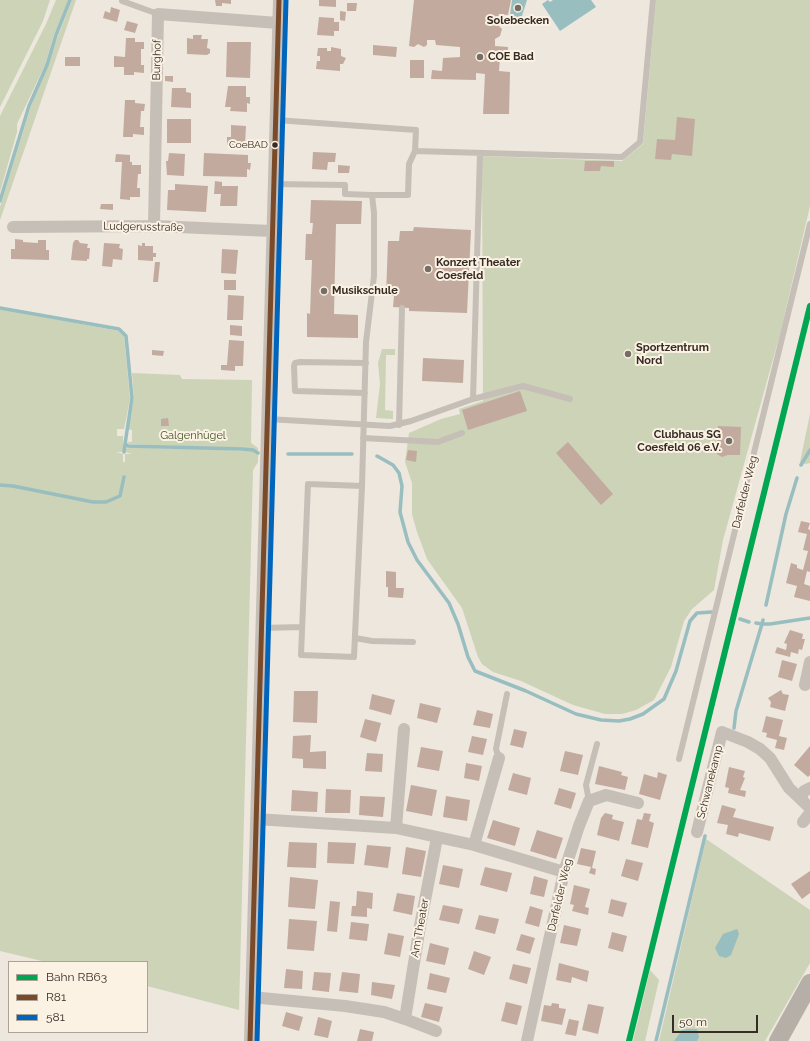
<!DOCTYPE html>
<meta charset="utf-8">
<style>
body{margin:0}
#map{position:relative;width:810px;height:1041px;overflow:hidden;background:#ede7de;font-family:Raleway,sans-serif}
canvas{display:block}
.legend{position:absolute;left:8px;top:961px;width:140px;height:72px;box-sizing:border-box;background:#fbf2e4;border:1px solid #aca398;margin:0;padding:5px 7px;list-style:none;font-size:12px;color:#362c25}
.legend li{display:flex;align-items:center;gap:8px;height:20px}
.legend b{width:20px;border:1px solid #aca398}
.scale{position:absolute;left:672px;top:1015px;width:86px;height:18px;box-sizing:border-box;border:2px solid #362c25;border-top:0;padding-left:5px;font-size:12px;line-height:14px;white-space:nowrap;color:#362c25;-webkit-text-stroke:3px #fbf2e4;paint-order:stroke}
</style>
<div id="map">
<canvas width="810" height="1041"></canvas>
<ul class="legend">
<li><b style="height:5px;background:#00a651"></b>Bahn RB63</li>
<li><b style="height:5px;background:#7a4b2a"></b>R81</li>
<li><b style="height:5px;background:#0065bd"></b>581</li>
</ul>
<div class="scale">50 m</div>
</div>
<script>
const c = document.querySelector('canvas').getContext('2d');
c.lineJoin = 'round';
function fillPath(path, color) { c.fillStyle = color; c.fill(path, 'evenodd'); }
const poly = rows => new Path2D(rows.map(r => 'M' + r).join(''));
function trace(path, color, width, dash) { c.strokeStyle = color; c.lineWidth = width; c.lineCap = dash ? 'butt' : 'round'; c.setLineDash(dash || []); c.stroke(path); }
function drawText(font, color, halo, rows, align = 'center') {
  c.font = font + ' Raleway,sans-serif'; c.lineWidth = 4; c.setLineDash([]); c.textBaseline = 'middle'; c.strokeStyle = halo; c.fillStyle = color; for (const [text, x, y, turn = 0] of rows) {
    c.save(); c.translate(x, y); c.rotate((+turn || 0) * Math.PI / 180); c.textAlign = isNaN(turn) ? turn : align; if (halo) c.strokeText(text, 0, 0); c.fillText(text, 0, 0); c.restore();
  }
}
const green = poly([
 [0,0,50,0,43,21,0,107],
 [56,0,69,0,54,35,45,65,17,124,17,132,0,192,0,116,46,24],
 [72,0,76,0,0,220,0,207,31,106],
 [656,0,810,0,810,206,780,334,723,540,714,590,692,609,684,621,671,667,654,700,636,710,622,714,605,714,573,705,521,681,493,672,482,664,478,657,462,608,427,559,417,532,412,514,412,483,405,462,409,433,441,419,460,414,459,409,483,401,482,156,622,161,643,144],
 [0,309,119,331,124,335,130,399,124,429,117,429,117,436,123,436,123,452,116,452,123,454,123,462,125,462,125,454,132,454,125,452,126,449,128,447,184,449,181,446,129,444,127,442,132,442,132,430,127,429,134,398,132,373,180,375,182,379,252,380,251,443,258,448,258,452,243,448,205,447,201,449,253,451,258,455,258,462,253,470,239,1010,147,986,147,962,46,962,0,951],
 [382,349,395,349,395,355,386,355,385,410,393,411,393,419,376,418,380,384,378,363],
 [810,414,810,463,806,464,800,462],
 [706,839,810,910,810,963,765,1041,659,1041],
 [650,970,659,980,645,1041,633,1041]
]);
const water = poly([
 [512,0,527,0,521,19,510,15],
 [548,0,550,2,553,0,591,0,596,7,560,31,542,4],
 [737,929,739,934,731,955,726,958,719,956,715,948,723,934],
 [689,1029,697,1029,699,1037,697,1041,674,1041,682,1030]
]);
const stream = poly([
 [0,201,29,106,47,65,56,35,70,0],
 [0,308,119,329,126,336,132,398,125,444,128,446,242,449,253,450,258,453],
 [124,452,125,444],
 [288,454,352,454],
 [377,456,393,465,399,473,402,486,400,512,408,542,417,560,449,603,458,624,468,657,475,671,526,691,576,714,601,720,619,721,630,719,643,714,664,699,676,671,690,621,697,613,712,612],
 [801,465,810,450],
 [0,485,13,486,93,502,106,502,120,496,124,477],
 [766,605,786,514,797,478],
 [740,619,749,622],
 [763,620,762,624,770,624,810,618],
 [734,728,736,711,762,624,756,623],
 [656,1041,705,836]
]);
const building = poly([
 [215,0,231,0,231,4,222,3,222,6,216,6],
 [319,0,336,0,336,7,319,6],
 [414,0,511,0,508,15,499,14,497,24,502,29,500,36,495,39,495,46,508,47,508,58,500,58,499,71,510,72,509,114,483,114,485,74,476,73,476,80,431,79,432,70,442,71,443,58,460,57,460,47,436,45,435,40,427,40,427,45,424,47,418,44,414,47,409,46],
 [347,3,357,3,356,11,347,11],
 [111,7,120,10,117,22,103,18,105,11,110,13],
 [340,11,346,12,345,21,340,20],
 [319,17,334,18,334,22,339,22,339,31,334,31,334,36,317,35],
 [127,21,138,24,135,33,124,30],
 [193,35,202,35,201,39,208,39,207,48,210,49,210,53,207,55,187,54,187,38,193,39],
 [126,38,135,38,135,42,144,42,144,49,141,49,141,65,144,65,144,73,134,72,134,75,124,75,124,67,114,67,114,56,125,57],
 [227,42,251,42,250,78,226,77],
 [373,45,397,47,396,57,373,55],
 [331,47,341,49,341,56,346,58,343,64,340,64,340,71,316,69,317,61,320,61,320,56,317,56,318,48,327,48,327,51,331,51],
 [65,57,80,57,80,66,65,66],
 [410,60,424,60,424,78,410,78],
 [165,76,173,76,173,82,165,81],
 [228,86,246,86,246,97,250,97,250,104,247,103,247,112,230,111,231,107,225,107],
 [172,88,186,88,186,92,191,93,191,108,171,107],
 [125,100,135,100,135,103,145,104,144,111,141,111,140,127,144,127,144,135,133,134,133,137,123,137],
 [677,117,695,119,692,156,672,154,671,160,655,159,657,139,675,140],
 [167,119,191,119,191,143,167,143],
 [231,125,246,126,245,145,227,145,227,137,231,137],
 [313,152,336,153,335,162,328,162,327,170,312,169],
 [169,153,185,154,184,176,167,175,166,161,168,161],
 [204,153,248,155,248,163,251,163,250,170,247,169,247,177,203,176],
 [116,154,130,155,130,162,132,162,132,165,141,165,141,174,138,174,137,188,140,188,140,197,130,197,130,200,120,199,122,162,115,162],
 [585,161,614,161,614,167,601,166,600,171,584,171],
 [338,165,350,166,349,173,338,173],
 [215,181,222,182,222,186,238,186,237,206,220,206,221,194,214,194],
 [175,184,208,186,206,212,167,210,168,190,175,190],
 [311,200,362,201,361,224,336,224,334,314,358,315,358,338,307,337,307,313,310,314,312,260,305,260,306,234,312,234,313,223,310,223],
 [101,204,113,204,113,210,100,209],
 [414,227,471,230,467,313,409,311,409,308,393,307,394,296,386,296,388,241,399,241,400,231,413,231],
 [15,239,23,240,23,242,38,243,38,240,46,240,46,250,49,250,49,260,11,259,11,249,15,249],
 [75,240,78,240,80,243,88,244,87,248,90,248,89,259,87,259,87,261,71,260,73,243],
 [104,243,120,244,119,248,123,249,122,260,113,259,112,267,102,266],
 [142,243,145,243,145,246,153,246,153,253,156,253,156,257,153,257,153,261,138,260,138,245,142,246],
 [222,249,238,250,236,274,221,273],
 [155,262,160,262,158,282,153,282],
 [224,280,236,280,236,290,224,290],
 [228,295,244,296,243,320,227,320],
 [230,325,242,326,242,336,230,335],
 [229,340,244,341,243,366,235,366,235,371,221,370,221,365,227,365],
 [152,350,164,351,163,356,152,355],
 [423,358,464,360,463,383,422,381],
 [520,391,527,411,468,430,462,410],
 [168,418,169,426,161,426,161,419],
 [718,426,741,427,740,455,728,455,722,457,717,454],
 [568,442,613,494,601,505,556,453],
 [408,450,417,451,416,462,406,460],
 [801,521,810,523,808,529,810,530,810,572,807,571,804,584,810,586,810,601,794,597,797,586,786,583,791,563,797,565,797,568,803,570,808,551,803,550,807,534,798,532],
 [386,571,396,572,396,588,404,588,403,598,388,597,388,587,386,587],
 [790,630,803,634,802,639,805,639,802,650,799,649,798,654,791,652,790,657,775,653,777,647,786,650,787,644,784,643],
 [782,660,797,664,792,681,778,677],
 [781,690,783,694,789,695,785,711,770,707,771,702,768,698],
 [294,691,318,691,317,723,293,722],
 [372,694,395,700,391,715,369,709],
 [420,703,441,708,437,723,417,718],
 [477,710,493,714,490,728,473,725],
 [766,716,783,720,779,736,787,738,784,750,775,748,777,740,766,737,767,733,762,732],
 [365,719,381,723,376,742,360,737],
 [514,729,527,732,523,748,510,745],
 [311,735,310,752,326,751,326,769,303,768,303,759,292,758,293,736],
 [472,736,487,739,483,755,468,752],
 [810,746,810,775,808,777,794,765],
 [421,747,443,751,439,771,417,767],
 [565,751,583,755,578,775,560,771],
 [367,753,383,754,382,772,365,771],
 [466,763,482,766,479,781,464,778],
 [599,766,622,772,621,775,628,777,625,790,595,784],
 [729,767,745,771,743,777,745,778,740,790,746,791,745,797,728,793,729,788,725,787],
 [658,772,667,775,660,800,639,794,644,774,657,778],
 [513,773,531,778,527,795,508,790],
 [411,785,437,790,432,816,406,811],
 [559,788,576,793,571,809,554,804],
 [326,789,351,790,350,813,325,813],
 [292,790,318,792,317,812,291,811],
 [360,796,385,797,383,817,359,815],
 [446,796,470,800,467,821,443,817],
 [722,805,736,809,733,817,774,827,770,841,739,833,738,837,726,834,728,825,717,823],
 [605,813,613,815,612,819,624,822,619,841,597,835,601,818],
 [644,813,651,814,649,821,654,823,648,848,631,844,637,819,642,820],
 [493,820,520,828,515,846,487,838],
 [537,830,563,838,556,859,530,851],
 [289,842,317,843,316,868,287,867],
 [328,842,356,843,354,864,327,863],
 [367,845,391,847,388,868,364,865],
 [406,847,426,851,421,877,402,874],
 [581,848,596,851,592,868,596,869,595,875,589,873,591,867,577,864],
 [626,859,643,863,638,881,621,876],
 [443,865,463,869,459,888,439,884],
 [485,867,512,873,507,892,480,885],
 [810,871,810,893,802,899,791,884],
 [534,876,548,880,544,897,530,894],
 [290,877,318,880,315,909,288,907],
 [574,885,590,889,585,907,589,908,588,915,572,911,574,905,570,904],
 [357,891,373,893,372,909,367,908,367,917,351,916,352,906,356,906],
 [397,893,415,896,412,915,393,911],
 [611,899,627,903,623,917,608,913],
 [330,901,340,902,337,932,327,931],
 [443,905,463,909,459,924,439,920],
 [530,906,543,910,539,927,525,923],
 [479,915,499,919,495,934,475,929],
 [289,919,317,921,314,951,287,949],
 [351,922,369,924,367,941,349,939],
 [564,925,581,929,577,946,560,943],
 [612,932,627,936,623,952,608,948],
 [388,933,404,936,400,957,384,954],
 [521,934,535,938,530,954,516,950],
 [430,943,449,948,445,965,426,961],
 [474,951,491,957,484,975,468,969],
 [559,963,589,971,587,982,572,977,571,983,556,980],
 [513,964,531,968,527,984,509,979],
 [286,969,303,971,302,989,284,988],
 [314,972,331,973,329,992,312,990],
 [342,972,360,974,358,993,339,991],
 [430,973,450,978,446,993,427,989],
 [372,982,395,985,392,999,371,995],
 [506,1002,522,1006,517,1025,501,1021],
 [425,1003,443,1007,439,1022,421,1017],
 [552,1003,559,1004,559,1008,566,1009,562,1025,541,1021,544,1005,551,1006],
 [588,1004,604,1007,598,1034,582,1030],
 [286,1012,303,1017,299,1031,282,1026],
 [318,1017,332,1021,328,1038,314,1035],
 [569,1019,579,1021,576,1036,565,1034],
 [360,1029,374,1032,372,1041,357,1041]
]);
const lane = poly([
 [122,0,122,1,158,14],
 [276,120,416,130,415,151,622,157,640,142,653,0],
 [273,184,345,185,345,194,372,195],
 [365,393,295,391,294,366,295,363,300,362,366,363],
 [473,399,480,153],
 [267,419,390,426,411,421,473,399,523,386,570,399],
 [399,425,402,308],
 [363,438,438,442,462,433],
 [308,484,362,486,354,657,301,655,308,484],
 [362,486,366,342,374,276,374,213,372,195,408,195,409,164,415,151],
 [261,628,302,627],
 [355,638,372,641,413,642],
 [499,758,496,749,507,694],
 [679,759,810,224],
 [589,801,586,785,597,744]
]);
const street = poly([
 [154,226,158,14,278,23],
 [13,227,154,226,272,231],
 [805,685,810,662],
 [801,798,804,791,810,788],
 [256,819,396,828,474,845,564,872],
 [803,822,810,813],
 [396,828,404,729],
 [697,832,722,732,748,742,760,749,770,758,789,788,810,808],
 [474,845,499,758],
 [251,997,345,1006,384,1012,405,1019,420,926,437,838],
 [405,1019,436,1031],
 [250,1041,279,0],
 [527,1041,564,872,579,826,589,801,606,795,638,803]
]);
const secondary = poly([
 [778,1041,810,983]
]);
const bus1 = poly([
 [250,1041,279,0]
]);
const bus2 = poly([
 [257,1041,286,0]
]);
const rail1 = poly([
 [629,1041,810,306]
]);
const markers = [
 [518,8,4,"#766d66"],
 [480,57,4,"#766d66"],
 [275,145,3.5,"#362c25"],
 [428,269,4,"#766d66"],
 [324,291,4,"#766d66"],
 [628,354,4,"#766d66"],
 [729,441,4,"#766d66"]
];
const busNames = [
 ["CoeBAD",268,145]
];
const poiNames = [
 ["Solebecken",518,21,"center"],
 ["COE Bad",488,57],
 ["Konzert Theater",436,263],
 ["Coesfeld",436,276],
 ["Musikschule",332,291],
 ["Sportzentrum",636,348],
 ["Nord",636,361],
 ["Clubhaus SG",721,435,"right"],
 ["Coesfeld 06 e.V.",721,448,"right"]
];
const streetNames = [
 ["Burghof",157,60,-89],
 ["Ludgerusstraße",143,227,1],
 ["Darfelder Weg",745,492,-76],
 ["Schwanekamp",710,782,-76],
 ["Darfelder Weg",560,895,-77],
 ["Am Theater",420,928,-80]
];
const parkNames = [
 ["Galgenhügel",193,436]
];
fillPath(green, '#ccd3b7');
fillPath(water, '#98bebf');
trace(stream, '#98bebf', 3.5);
fillPath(building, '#c2ab9e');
trace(lane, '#c6bfb7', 6);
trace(street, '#c6bfb7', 12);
trace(secondary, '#b6afa8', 18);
trace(bus1, '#7a4b2a', 5);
trace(bus2, '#0065bd', 5);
trace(rail1, '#00a651', 6);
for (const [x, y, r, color] of markers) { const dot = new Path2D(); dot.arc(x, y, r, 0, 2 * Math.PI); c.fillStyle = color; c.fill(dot); trace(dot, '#fbf2e4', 1.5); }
drawText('10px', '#362c25', '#fbf2e4', busNames, 'right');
drawText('bold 11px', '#362c25', '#fbf2e4', poiNames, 'left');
drawText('11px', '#362c25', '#fbf2e4', streetNames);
drawText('11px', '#425627', '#fbf2e4', parkNames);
</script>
